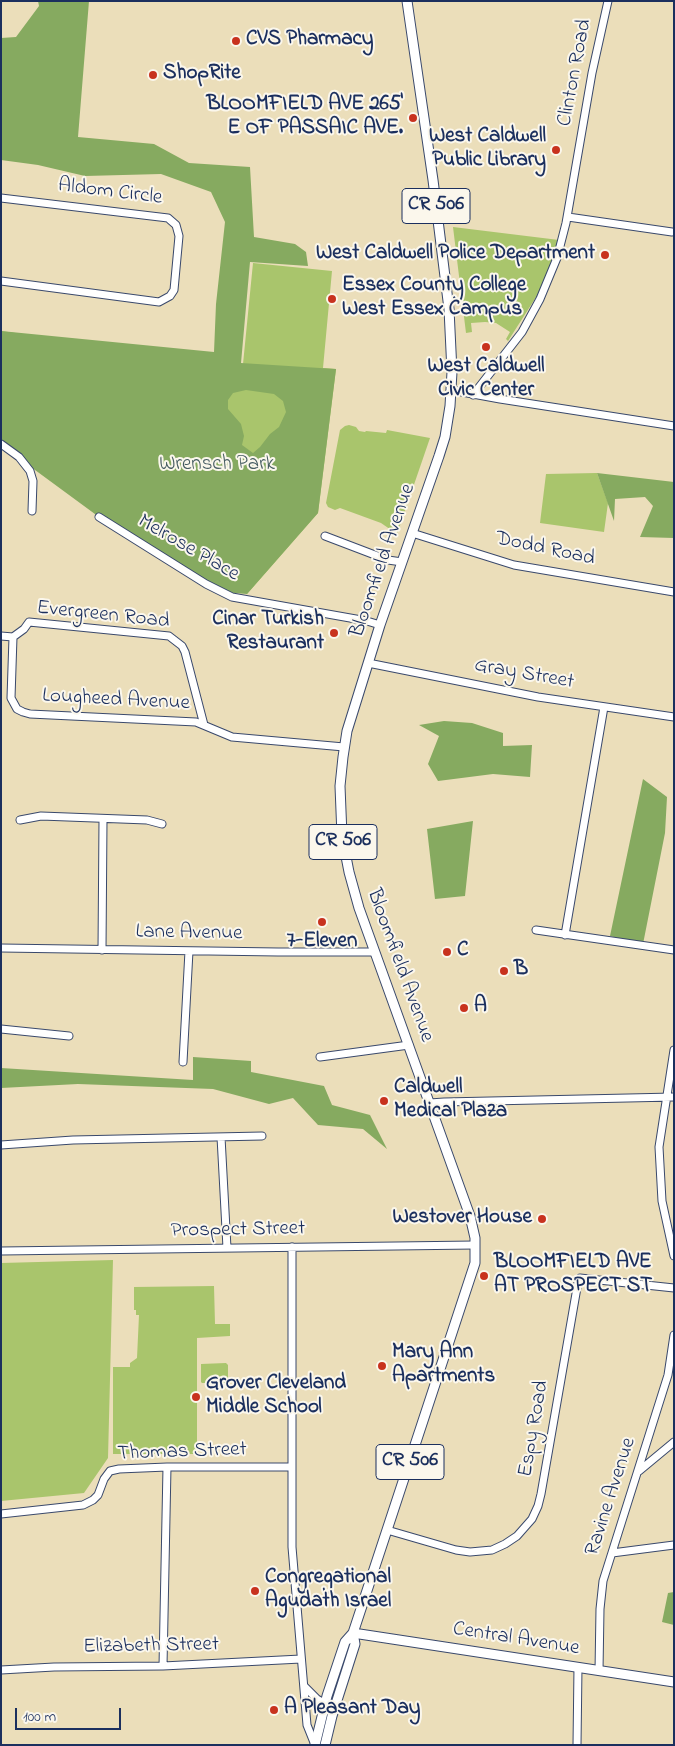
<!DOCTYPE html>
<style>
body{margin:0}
#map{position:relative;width:675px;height:1746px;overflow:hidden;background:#ebdeba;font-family:"Indie Flower",sans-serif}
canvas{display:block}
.frame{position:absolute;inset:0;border:2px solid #1b2f5e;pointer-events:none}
.scale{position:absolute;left:15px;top:1708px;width:106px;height:22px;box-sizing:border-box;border:2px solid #1b2f5e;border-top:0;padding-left:6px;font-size:15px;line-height:18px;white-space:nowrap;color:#1b2f5e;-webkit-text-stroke:4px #fbf7ec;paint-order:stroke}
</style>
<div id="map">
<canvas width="675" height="1746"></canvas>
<div class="frame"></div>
<div class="scale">100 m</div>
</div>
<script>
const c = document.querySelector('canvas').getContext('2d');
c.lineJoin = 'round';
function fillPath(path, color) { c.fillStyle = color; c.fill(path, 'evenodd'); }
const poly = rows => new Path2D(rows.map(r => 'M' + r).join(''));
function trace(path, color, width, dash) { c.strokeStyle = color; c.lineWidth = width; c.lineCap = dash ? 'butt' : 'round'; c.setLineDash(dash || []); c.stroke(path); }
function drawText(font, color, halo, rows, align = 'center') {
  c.font = font + ' "Indie Flower",sans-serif'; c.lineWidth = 4; c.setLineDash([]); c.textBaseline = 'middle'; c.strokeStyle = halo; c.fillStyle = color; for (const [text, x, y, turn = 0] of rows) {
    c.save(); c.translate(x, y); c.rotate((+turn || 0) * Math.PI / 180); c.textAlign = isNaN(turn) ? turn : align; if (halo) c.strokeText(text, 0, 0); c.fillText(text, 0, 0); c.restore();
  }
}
const green = poly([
 [453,227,559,240,557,242,547,280,508,341,506,339,510,332,496,323,485,322,471,323,472,332,466,333],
 [253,263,332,271,323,368,336,369,318,513,247,594,1,331,243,364],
 [349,425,356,427,359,431,365,432,366,431,386,433,387,430,430,438,397,534,381,523,340,508,335,510,328,507,326,503,340,430,345,426],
 [597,473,608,503,604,532,540,523,546,474],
 [113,1260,108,1458,84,1493,1,1501,1,1263],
 [214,1286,215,1324,230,1324,230,1336,197,1338,197,1454,113,1454,113,1367,130,1367,130,1363,137,1358,139,1315,136,1315,136,1310,134,1310,134,1287],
 [226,1363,228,1365,228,1383,202,1383,201,1382,201,1364]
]);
const forest = poly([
 [38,1,89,1,78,137,154,144,189,163,250,167,254,237,295,244,306,252,308,266,250,262,241,363,336,369,318,513,247,594,223,592,99,517,1,445,1,331,214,352,216,304,225,222,211,192,161,174,85,176,38,165,1,160,1,38,16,37,39,6],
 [246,390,274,394,283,401,286,412,279,427,270,434,260,447,253,453,242,445,244,436,241,424,228,409,228,400,233,393],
 [597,473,674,482,674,538,640,537,653,506,645,497,615,499,614,521],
 [444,721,472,723,503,733,503,746,532,745,530,777,493,774,438,781,428,764,439,736,419,725],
 [643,779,667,797,665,833,643,944,610,936],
 [473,821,465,896,435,899,427,829],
 [193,1057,251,1061,251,1072,324,1086,332,1105,370,1115,387,1149,363,1129,318,1125,293,1098,269,1104,213,1089,78,1084,1,1088,1,1068,193,1080],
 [674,1592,674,1625,662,1622,668,1593]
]);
const minor = poly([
 [1,198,168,218,176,225,179,236,174,290,170,296,159,302,1,281],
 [568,217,672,232],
 [451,390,500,399,674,426],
 [473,395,522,332,540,299,557,258,566,223,592,73,608,1],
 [1,444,19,457,30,471,33,481,32,511],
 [99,517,206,584,232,597,367,621,380,625],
 [412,533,514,565,674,592],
 [325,536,388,560,402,562],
 [1,636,13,637,24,629,29,622,169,636,182,646,185,652,204,725],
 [13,637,11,698,17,709,23,712,30,714,196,722,232,737,344,747],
 [368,663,538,697,674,717],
 [20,820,41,816,147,820,162,824],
 [536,930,674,950],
 [565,935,604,707],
 [1,948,278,952,375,952],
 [102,950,103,820],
 [1,1029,69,1036],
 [674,1050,659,1147,662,1201,674,1256],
 [320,1057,409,1045],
 [183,1062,189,951],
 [430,1103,444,1102,674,1097],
 [221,1137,227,1248],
 [1,1145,73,1140,262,1136],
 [292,1247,292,1547,307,1725,315,1745],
 [1,1251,475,1245],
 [639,1471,674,1442],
 [1,1514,83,1505,93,1500,98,1495,104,1479,110,1471,119,1469,167,1467,292,1467],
 [387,1530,456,1550,470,1552,492,1550,505,1544,517,1536,532,1519,538,1506,541,1494,578,1282,580,1278,674,1288],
 [612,1553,674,1545],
 [163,1666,167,1467],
 [1,1670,54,1667,163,1666,301,1659],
 [599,1671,600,1609,603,1581,668,1375,674,1335],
 [304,1686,317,1699,334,1709],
 [577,1745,578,1667]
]);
const major = poly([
 [353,1633,674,1682],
 [315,1745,327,1696,345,1642,353,1633,356,1624,475,1263,475,1238,470,1216,359,908,349,872,342,836,340,786,343,757,347,731,380,625,439,456,445,437,450,406,452,372,449,309,433,180,407,1],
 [325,1745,332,1716,355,1644,353,1633]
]);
const markers = [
 [236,41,5,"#c8321e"],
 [153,75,5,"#c8321e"],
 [413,118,5,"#c8321e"],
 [556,150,5,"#c8321e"],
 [605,255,5,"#c8321e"],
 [332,299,5,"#c8321e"],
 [486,347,5,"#c8321e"],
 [334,633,5,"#c8321e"],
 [322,922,5,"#c8321e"],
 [447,952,5,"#c8321e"],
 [504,971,5,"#c8321e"],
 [464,1008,5,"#c8321e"],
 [384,1101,5,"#c8321e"],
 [542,1219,5,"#c8321e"],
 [484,1276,5,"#c8321e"],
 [382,1366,5,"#c8321e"],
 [196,1397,5,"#c8321e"],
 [255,1591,5,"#c8321e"],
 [274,1710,5,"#c8321e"]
];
const shields = [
 [436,206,68],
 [343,842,68],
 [410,1462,68]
];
const shieldNames = [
 ["CR 506",436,206],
 ["CR 506",343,842],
 ["CR 506",410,1462]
];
const poiNames = [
 ["CVS Pharmacy",246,41],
 ["ShopRite",163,75],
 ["BLOOMFIELD AVE 265'",403,106,"right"],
 ["E OF PASSAIC AVE.",403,130,"right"],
 ["West Caldwell",546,138,"right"],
 ["Public Library",546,162,"right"],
 ["West Caldwell Police Department",595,255,"right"],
 ["Essex County College",342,287],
 ["West Essex Campus",342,311],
 ["West Caldwell",486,368,"center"],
 ["Civic Center",486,392,"center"],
 ["Cinar Turkish",324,621,"right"],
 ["Restaurant",324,645,"right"],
 ["7-Eleven",322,943,"center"],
 ["C",457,952],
 ["B",514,971],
 ["A",474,1008],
 ["Caldwell",394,1089],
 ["Medical Plaza",394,1113],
 ["Westover House",532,1219,"right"],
 ["BLOOMFIELD AVE",494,1264],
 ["AT PROSPECT ST",494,1288],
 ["Mary Ann",392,1354],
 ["Apartments",392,1378],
 ["Grover Cleveland",206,1385],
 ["Middle School",206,1409],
 ["Congregational",265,1579],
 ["Agudath Israel",265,1603],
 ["A Pleasant Day",284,1710]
];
const streetNames = [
 ["Clinton Road",576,73,-79],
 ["Aldom Circle",110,193,7],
 ["Melrose Place",188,549,30],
 ["Dodd Road",545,550,12],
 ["Bloomfield Avenue",384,561,-71],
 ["Evergreen Road",103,616,6],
 ["Gray Street",524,675,10],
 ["Lougheed Avenue",116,701,3],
 ["Lane Avenue",189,934,1],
 ["Bloomfield Avenue",399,966,70],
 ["Prospect Street",238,1231,-1],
 ["Espy Road",535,1429,-80],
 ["Thomas Street",182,1453,-2],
 ["Ravine Avenue",612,1497,-72],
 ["Central Avenue",516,1640,9],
 ["Elizabeth Street",151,1647,-1]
];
const parkNames = [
 ["Wrensch Park",217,466]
];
fillPath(green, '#a9c56c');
fillPath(forest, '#86aa60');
trace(minor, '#3a496c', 9);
trace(major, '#3a496c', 11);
trace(minor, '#fff', 7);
trace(major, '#fff', 9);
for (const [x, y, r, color] of markers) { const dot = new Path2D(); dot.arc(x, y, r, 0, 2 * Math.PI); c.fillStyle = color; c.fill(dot); trace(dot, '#fbf7ec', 2); }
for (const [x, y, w] of shields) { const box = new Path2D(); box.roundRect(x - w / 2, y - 17.5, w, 35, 4); c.fillStyle = '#fbf7ec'; c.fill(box); trace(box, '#1b2f5e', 1); }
drawText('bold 20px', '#1b2f5e', null, shieldNames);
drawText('bold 21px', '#1b2f5e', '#fbf7ec', poiNames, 'left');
drawText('21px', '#1b2f5e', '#fbf7ec', streetNames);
drawText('21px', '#465c62', '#fbf7ec', parkNames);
</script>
